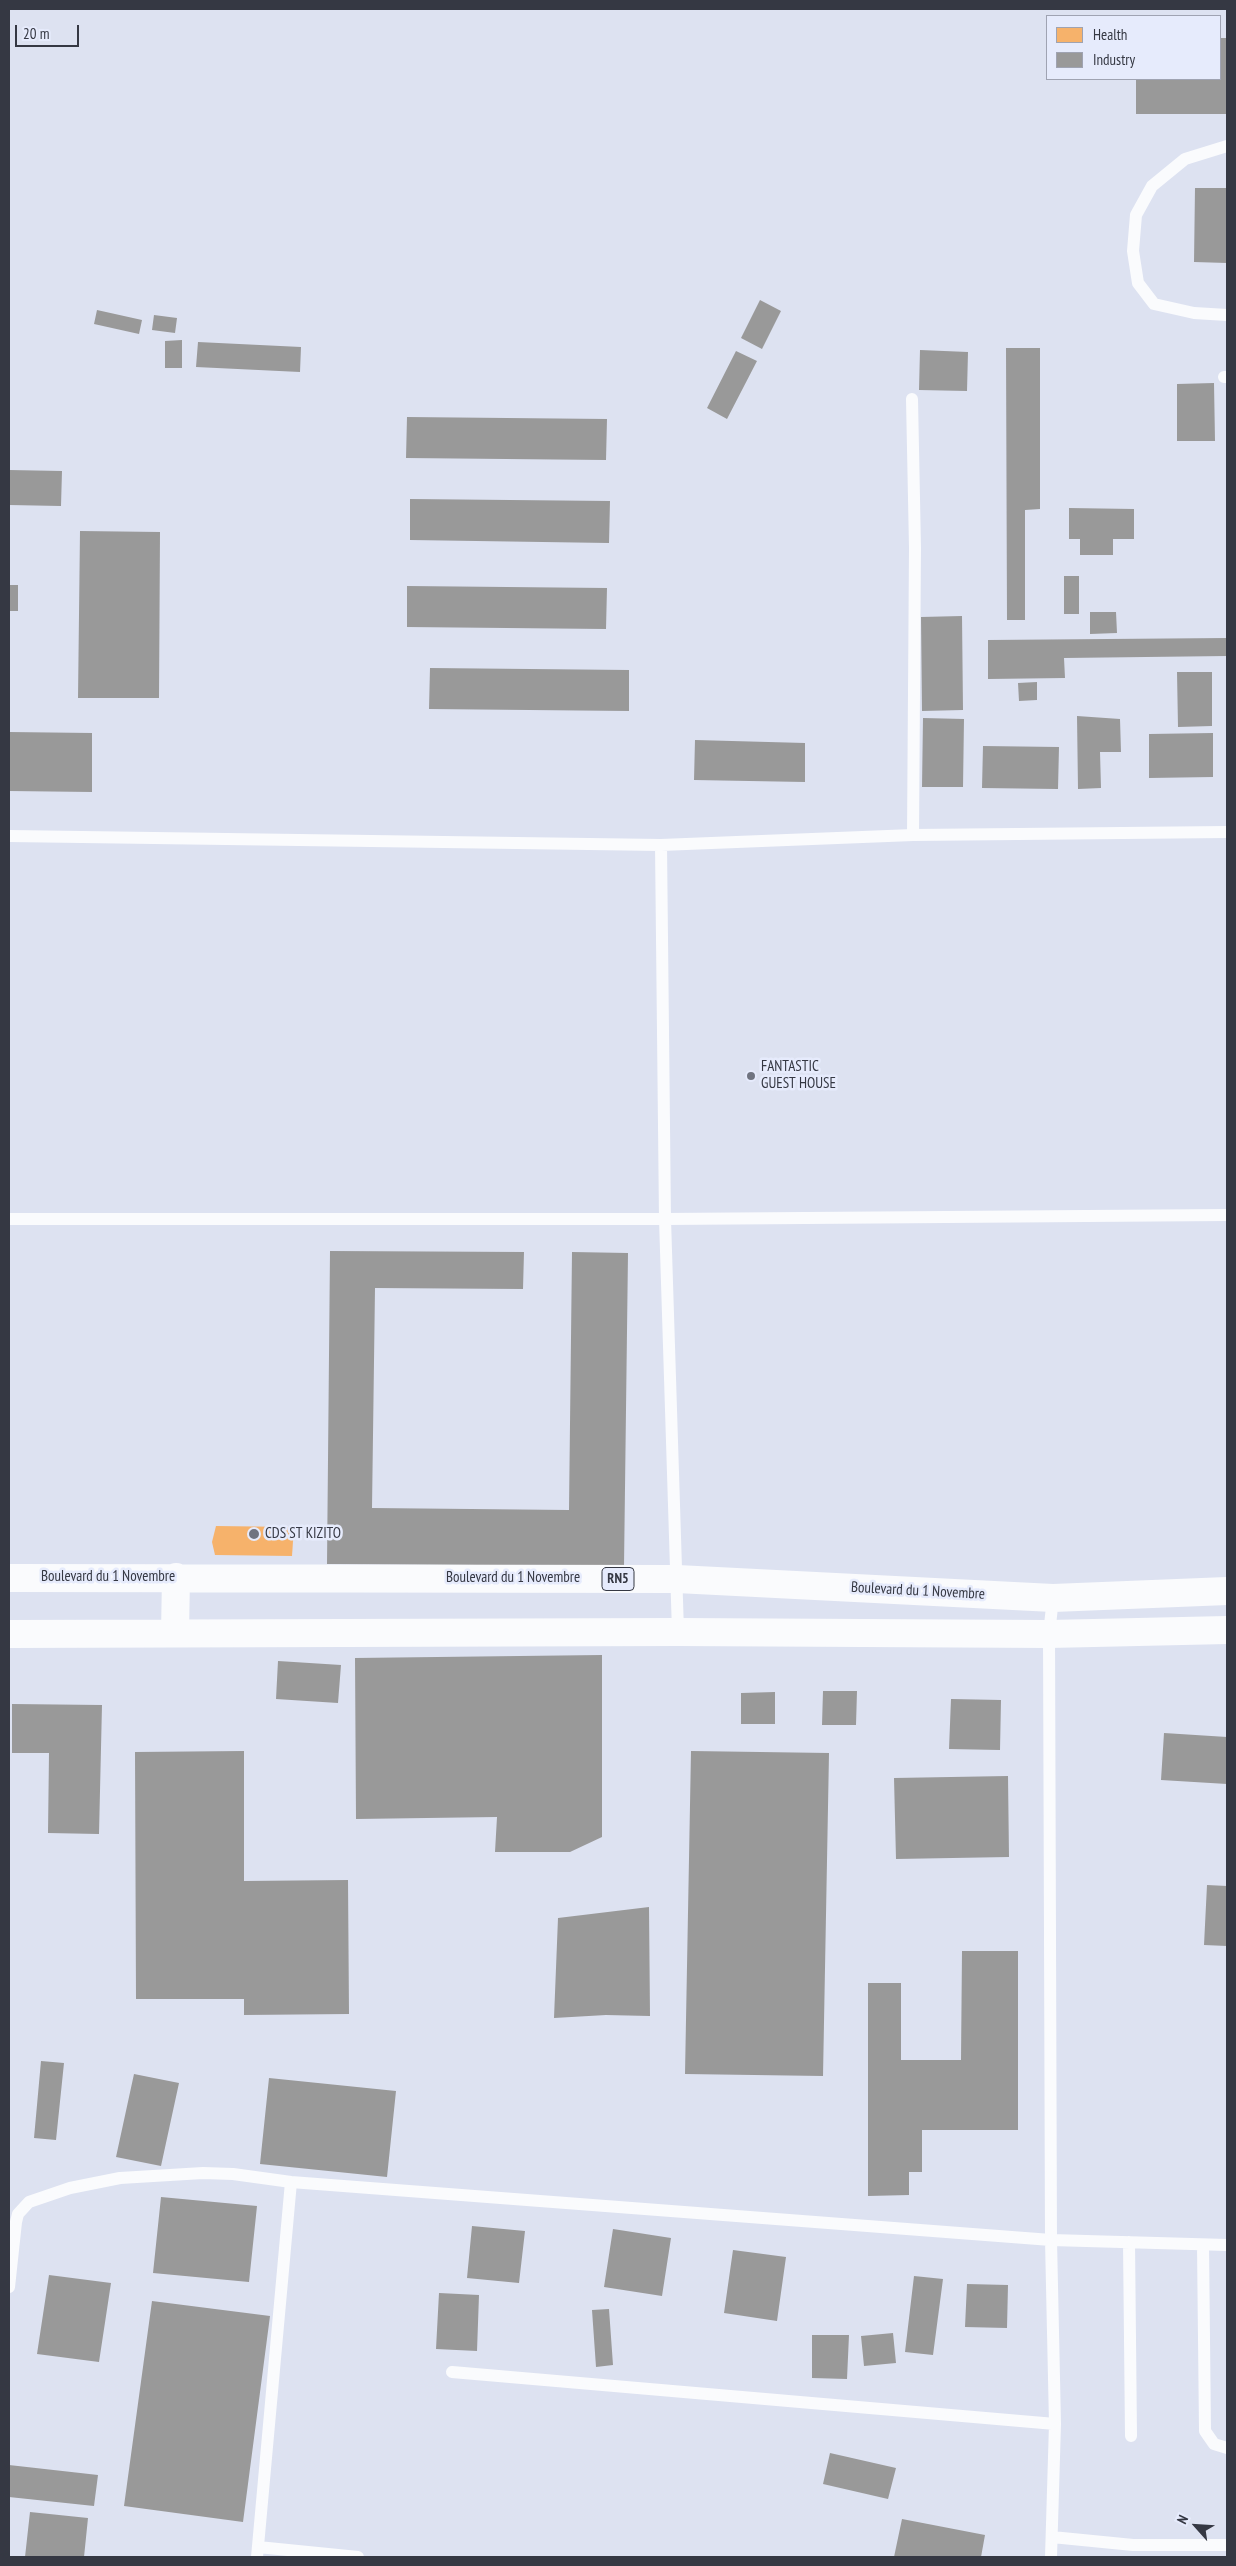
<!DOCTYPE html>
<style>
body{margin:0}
#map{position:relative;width:1236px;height:2566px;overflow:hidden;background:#dde2f1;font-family:"PT Sans Narrow",sans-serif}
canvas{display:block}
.frame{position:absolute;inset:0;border:10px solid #353843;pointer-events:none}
.legend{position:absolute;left:1046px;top:15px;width:175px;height:65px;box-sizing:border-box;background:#e6ebfc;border:1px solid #9fa3b2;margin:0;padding:6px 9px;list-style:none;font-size:15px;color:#353843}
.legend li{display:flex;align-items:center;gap:10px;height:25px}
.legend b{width:25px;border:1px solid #9fa3b2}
.north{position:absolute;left:1171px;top:2501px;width:50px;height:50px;-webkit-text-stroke:4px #e6ebfc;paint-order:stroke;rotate:296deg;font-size:14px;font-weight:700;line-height:20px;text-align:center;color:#353843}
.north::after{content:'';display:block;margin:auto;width:18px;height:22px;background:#353843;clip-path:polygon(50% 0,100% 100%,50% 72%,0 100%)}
.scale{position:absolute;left:15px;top:25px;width:64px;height:22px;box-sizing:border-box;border:2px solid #353843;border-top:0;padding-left:6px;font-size:15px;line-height:18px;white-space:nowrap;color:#353843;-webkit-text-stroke:4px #e6ebfc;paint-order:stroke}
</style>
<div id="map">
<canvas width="1236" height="2566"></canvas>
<div class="frame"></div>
<ul class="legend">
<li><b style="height:14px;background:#f6b26b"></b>Health</li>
<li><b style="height:14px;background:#999"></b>Industry</li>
</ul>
<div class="north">N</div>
<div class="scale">20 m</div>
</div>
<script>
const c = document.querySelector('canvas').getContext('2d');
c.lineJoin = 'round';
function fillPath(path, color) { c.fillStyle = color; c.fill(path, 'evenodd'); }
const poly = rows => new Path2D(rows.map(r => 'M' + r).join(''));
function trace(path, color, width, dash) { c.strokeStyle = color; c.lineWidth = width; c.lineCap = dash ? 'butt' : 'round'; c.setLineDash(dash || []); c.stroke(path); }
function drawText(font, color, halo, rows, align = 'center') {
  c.font = font + ' "PT Sans Narrow",sans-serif'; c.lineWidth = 5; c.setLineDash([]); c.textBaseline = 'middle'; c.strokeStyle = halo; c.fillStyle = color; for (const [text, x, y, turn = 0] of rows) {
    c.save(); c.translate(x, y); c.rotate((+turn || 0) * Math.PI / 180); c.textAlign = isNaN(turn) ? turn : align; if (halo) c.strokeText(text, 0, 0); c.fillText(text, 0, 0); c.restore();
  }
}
const health = poly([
 [216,1526,294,1527,292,1556,215,1555,212,1542]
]);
const industry = poly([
 [1220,38,1227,38,1227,114,1136,114,1136,79,1220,79],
 [1195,188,1227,188,1227,263,1194,262],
 [760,300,781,311,762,349,741,338],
 [97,310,142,320,139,334,94,324],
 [154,315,177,318,175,333,152,330],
 [182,340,182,368,165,368,165,341],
 [198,342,301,347,300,372,196,367],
 [1006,348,1040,348,1040,509,1025,510,1025,620,1007,620],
 [920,350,968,352,967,391,919,390],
 [736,351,757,361,727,419,707,408],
 [1214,383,1215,441,1177,441,1177,384],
 [407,417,607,419,606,460,406,458],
 [9,470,62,471,61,506,9,505],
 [410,499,610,501,609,543,410,540],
 [1069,508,1134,509,1134,539,1113,539,1113,555,1080,555,1080,539,1069,539],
 [80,531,160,532,159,698,78,698],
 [1064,576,1079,576,1079,614,1064,614],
 [9,585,18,585,18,611,9,611],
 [407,586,607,588,606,629,407,627],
 [1090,612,1116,612,1117,633,1090,634],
 [962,616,963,710,922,711,921,617],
 [1227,638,1227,656,1064,658,1065,678,988,679,988,640],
 [430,668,629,670,629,711,429,709],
 [1177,672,1212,672,1212,726,1178,727],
 [1037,682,1037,700,1019,701,1018,683],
 [1077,716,1120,719,1121,752,1100,752,1101,788,1078,789],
 [923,718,964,719,963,787,922,787],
 [9,732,92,733,92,792,9,791],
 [1213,733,1213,777,1149,778,1149,734],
 [695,740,805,743,805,782,694,780],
 [983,746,1059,747,1058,789,982,788],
 [330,1251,524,1252,523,1289,375,1288,372,1508,569,1510,572,1252,628,1253,624,1566,327,1564],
 [602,1655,602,1837,570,1852,495,1852,497,1817,356,1819,355,1658],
 [278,1661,341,1665,338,1703,276,1699],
 [823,1691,857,1691,856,1725,822,1725],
 [775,1692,775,1724,741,1724,741,1693],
 [951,1699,1001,1700,1000,1750,949,1749],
 [12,1704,102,1705,99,1834,48,1833,49,1753,12,1753],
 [1164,1733,1227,1737,1227,1784,1161,1780],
 [244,1751,244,1881,348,1880,349,2014,244,2015,244,1999,136,1999,135,1752],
 [691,1751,829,1753,823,2076,685,2074],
 [1008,1776,1009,1857,896,1859,894,1778],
 [1207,1885,1227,1886,1227,1946,1204,1945],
 [649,1907,650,2016,606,2015,554,2018,558,1918],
 [962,1951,1018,1951,1018,2130,922,2130,922,2172,909,2172,909,2195,868,2196,868,1983,901,1983,901,2060,961,2060],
 [41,2061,64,2063,56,2140,34,2138],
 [134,2074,179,2083,161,2166,116,2157],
 [269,2078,396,2091,387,2177,260,2164],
 [161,2197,257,2206,249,2282,153,2273],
 [472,2226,525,2231,519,2283,467,2278],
 [613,2229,671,2238,662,2296,604,2287],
 [733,2250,786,2257,777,2321,724,2313],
 [49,2275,111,2283,99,2362,37,2354],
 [914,2276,943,2279,933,2355,905,2352],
 [967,2284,1008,2285,1007,2328,965,2327],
 [439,2293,479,2295,477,2351,436,2349],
 [152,2301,270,2316,243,2522,124,2506],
 [609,2309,613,2365,596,2367,592,2310],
 [893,2333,896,2363,864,2366,861,2336],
 [812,2335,849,2335,847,2379,812,2378],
 [830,2453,896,2468,888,2499,823,2484],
 [9,2465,98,2475,94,2506,9,2497],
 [30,2512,88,2518,84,2557,25,2557],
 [902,2519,985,2535,981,2557,894,2557]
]);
const service = poly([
 [1227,146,1185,159,1152,186,1136,215,1133,251,1138,283,1154,304,1194,313,1227,315],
 [1224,377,1227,377],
 [912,399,915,548,913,835],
 [9,836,661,845,913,835,1227,832],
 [661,845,665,1219,678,1632],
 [9,1219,665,1219,1227,1215],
 [1129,2242,1131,2436],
 [1203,2245,1205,2431,1214,2444,1227,2448],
 [9,2287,16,2222,18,2214,29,2202,70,2188,120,2178,203,2173,233,2174,291,2182,1051,2240,1227,2245],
 [452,2372,1055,2424],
 [1052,2537,1133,2545,1227,2545],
 [258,2547,358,2557],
 [257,2557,291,2182],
 [1051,2557,1055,2424,1051,2240,1049,1634,1053,1598]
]);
const primary = poly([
 [9,1578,677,1579,1053,1598,1227,1591],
 [175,1633,176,1577],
 [9,1634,678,1632,1049,1634,1227,1630]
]);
const markers = [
 [751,1076,5,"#707480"],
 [254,1534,6,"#707480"]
];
const shields = [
 [618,1579,32]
];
const shieldNames = [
 ["RN5",618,1579]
];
const poiNames = [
 ["FANTASTIC",761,1067],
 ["GUEST HOUSE",761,1084],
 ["CDS ST KIZITO",265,1534]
];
const streetNames = [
 ["Boulevard du 1 Novembre",108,1577],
 ["Boulevard du 1 Novembre",513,1578],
 ["Boulevard du 1 Novembre",918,1591,3]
];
fillPath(health, '#f6b26b');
fillPath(industry, '#999');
trace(service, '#fafbfd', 12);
trace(primary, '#fafbfd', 28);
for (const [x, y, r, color] of markers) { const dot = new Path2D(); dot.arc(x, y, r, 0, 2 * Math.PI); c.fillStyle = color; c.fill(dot); trace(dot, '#e6ebfc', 2); }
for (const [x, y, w] of shields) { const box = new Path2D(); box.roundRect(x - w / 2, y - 11.5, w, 23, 4); c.fillStyle = '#e6ebfc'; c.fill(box); trace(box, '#353843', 1); }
drawText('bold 14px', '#353843', null, shieldNames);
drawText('15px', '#353843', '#e6ebfc', poiNames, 'left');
drawText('15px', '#353843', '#e6ebfc', streetNames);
</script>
